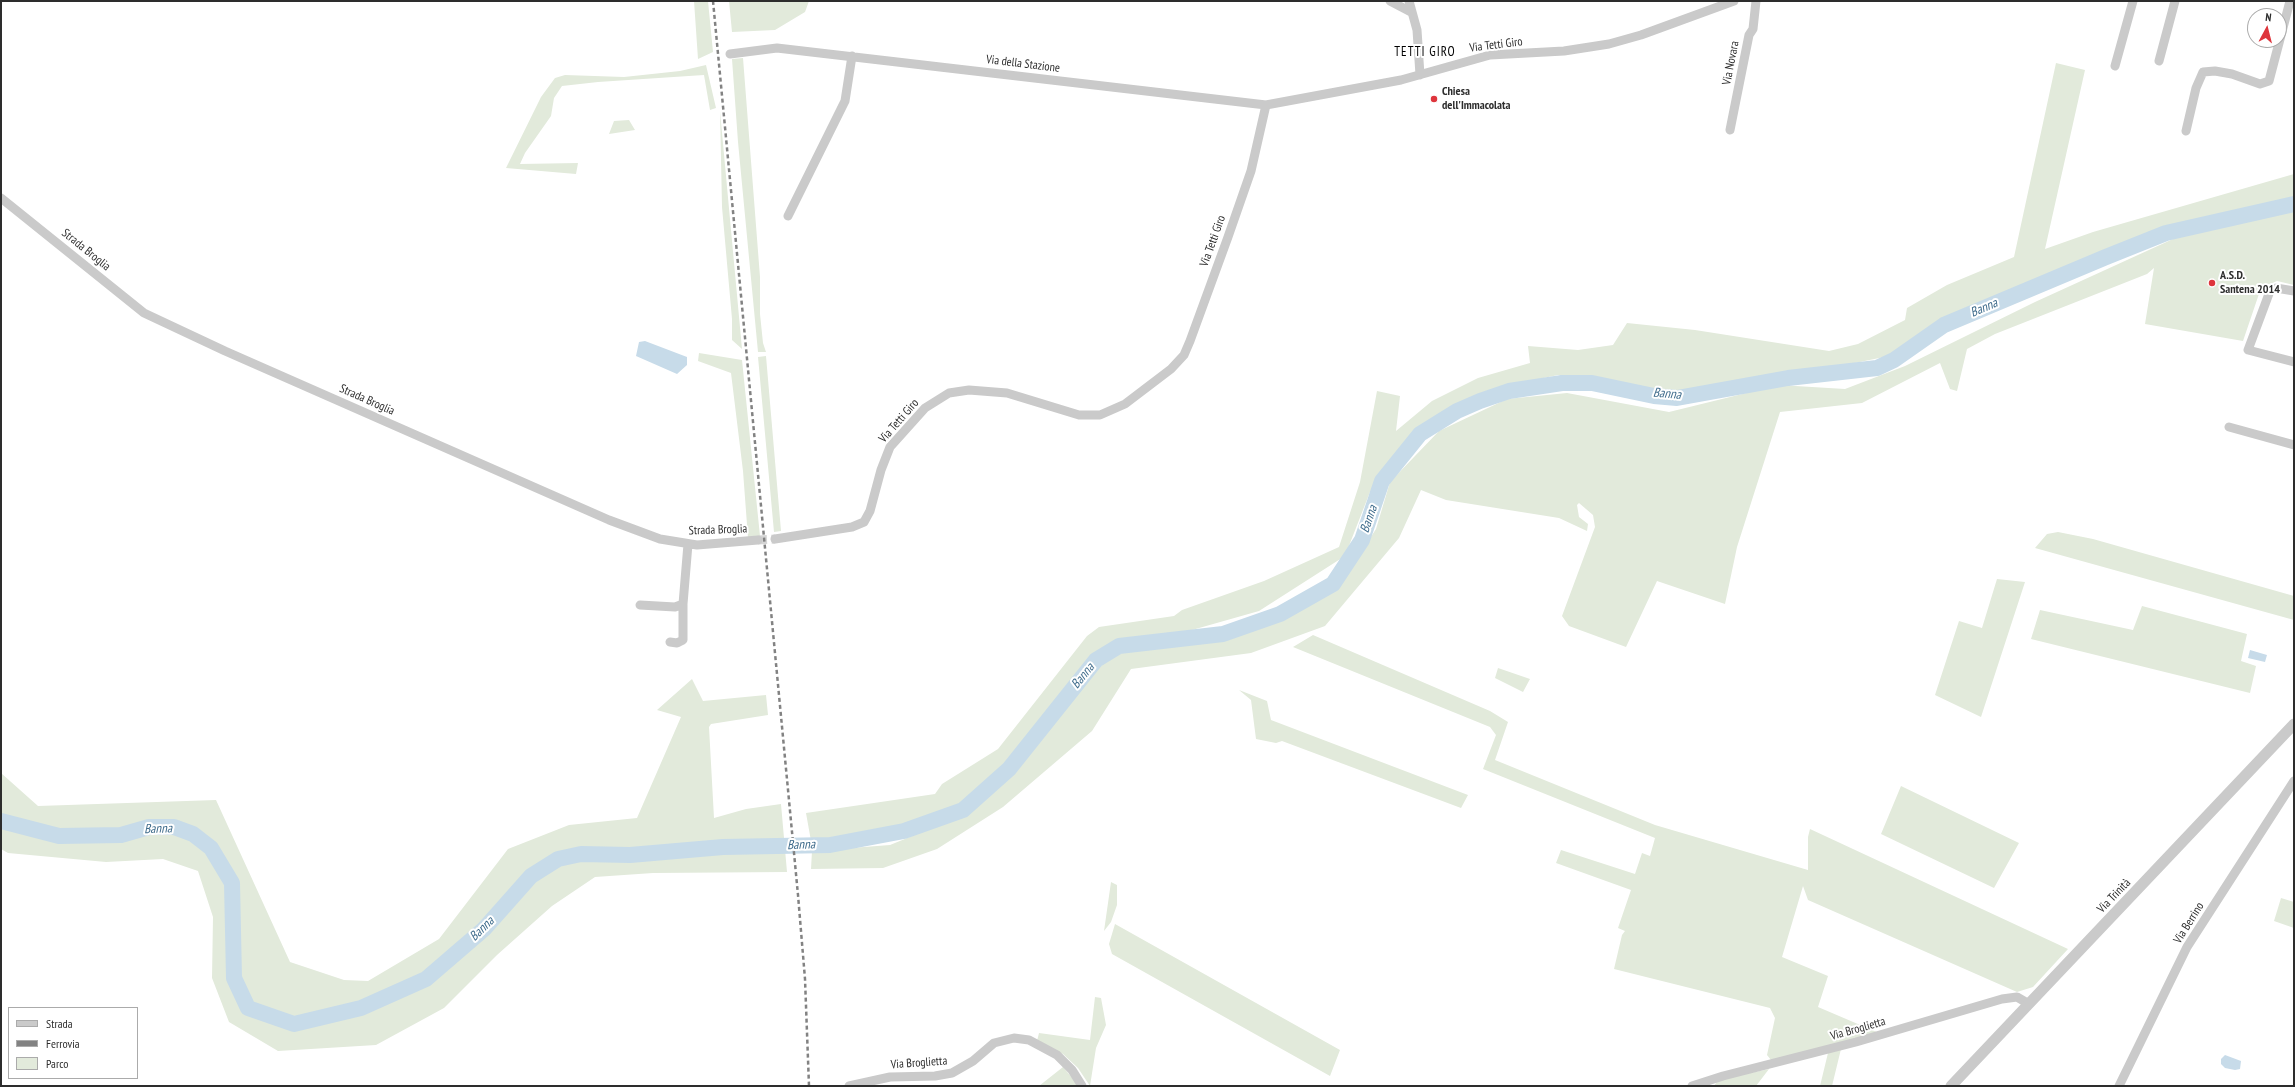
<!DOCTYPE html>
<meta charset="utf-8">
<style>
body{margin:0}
#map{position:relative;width:2295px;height:1087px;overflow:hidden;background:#fff;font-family:"PT Sans Narrow",sans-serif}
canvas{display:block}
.frame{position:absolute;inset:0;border:2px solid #2d2d2d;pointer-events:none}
.legend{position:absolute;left:8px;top:1007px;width:130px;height:72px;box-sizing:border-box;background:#fff;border:1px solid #ababab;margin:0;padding:5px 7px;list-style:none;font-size:12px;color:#2d2d2d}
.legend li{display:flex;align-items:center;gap:8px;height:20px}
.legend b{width:20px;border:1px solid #ababab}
.north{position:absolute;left:2247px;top:8px;width:40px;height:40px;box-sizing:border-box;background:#fff;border:1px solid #ababab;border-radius:50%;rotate:7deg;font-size:11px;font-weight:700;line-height:16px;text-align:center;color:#2d2d2d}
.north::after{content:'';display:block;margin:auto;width:14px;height:18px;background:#de353c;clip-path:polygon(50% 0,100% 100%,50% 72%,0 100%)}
</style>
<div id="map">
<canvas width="2295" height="1087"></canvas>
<div class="frame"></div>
<ul class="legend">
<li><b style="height:5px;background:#cacaca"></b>Strada</li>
<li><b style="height:5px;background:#828282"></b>Ferrovia</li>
<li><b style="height:11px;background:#e2eadb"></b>Parco</li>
</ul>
<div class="north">N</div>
</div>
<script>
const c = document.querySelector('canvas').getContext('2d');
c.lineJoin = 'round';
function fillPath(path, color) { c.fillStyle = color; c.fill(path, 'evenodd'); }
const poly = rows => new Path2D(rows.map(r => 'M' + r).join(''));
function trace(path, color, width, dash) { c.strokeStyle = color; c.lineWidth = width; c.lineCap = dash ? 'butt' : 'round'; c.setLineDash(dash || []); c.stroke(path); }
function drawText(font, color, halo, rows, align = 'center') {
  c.font = font + ' "PT Sans Narrow",sans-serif'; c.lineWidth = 4; c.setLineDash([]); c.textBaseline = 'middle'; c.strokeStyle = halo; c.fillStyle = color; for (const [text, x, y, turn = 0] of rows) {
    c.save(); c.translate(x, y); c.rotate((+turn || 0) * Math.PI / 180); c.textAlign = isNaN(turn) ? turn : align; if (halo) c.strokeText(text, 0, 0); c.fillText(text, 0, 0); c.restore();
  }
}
const green = poly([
 [694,1,708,1,713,52,698,59],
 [729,1,809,1,805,12,775,30,732,32],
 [743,58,760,277,760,314,763,343,766,352,758,352,738,142,732,59],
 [2056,63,2085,70,2045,249,2093,232,2294,174,2294,198,2141,237,1939,324,1889,356,1811,372,1765,375,1704,391,1657,392,1605,381,1558,375,1505,386,1455,404,1420,429,1382,473,1370,492,1345,556,1259,611,1185,632,1117,640,1092,658,1008,763,965,803,905,828,811,841,806,813,935,794,942,784,998,749,1087,636,1099,627,1174,616,1182,610,1264,581,1339,547,1360,482,1377,391,1400,396,1396,431,1432,401,1478,378,1530,363,1528,346,1578,350,1613,345,1627,323,1695,330,1829,351,1858,344,1905,320,1907,308,1947,285,2014,257],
 [706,65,716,108,710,110,704,75,598,82,562,86,554,98,551,116,525,153,520,164,578,163,576,174,506,168,541,97,555,78,565,75,624,77,680,71],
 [720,111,742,349,732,340,732,319,722,207],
 [629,120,635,130,609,134,614,121],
 [2294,207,2294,285,2277,281,2261,288,2243,341,2145,324,2154,268,2147,274,1995,334,1967,349,1957,391,1950,389,1940,363,1862,403,1780,412,1737,547,1725,604,1657,581,1626,647,1569,626,1562,616,1595,527,1593,515,1579,503,1577,505,1579,517,1588,524,1587,531,1559,518,1446,500,1421,490,1399,538,1325,626,1251,653,1131,669,1092,731,1003,807,937,849,883,868,811,869,812,851,890,845,964,815,1011,776,1098,668,1119,652,1221,641,1280,621,1338,588,1376,529,1390,482,1439,431,1507,399,1567,393,1669,412,1779,385,1845,389,1905,366,2035,302,2173,239],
 [699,353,742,360,760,536,748,538,743,471,731,373,698,361],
 [766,356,781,531,774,532,758,357],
 [2058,532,2093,539,2294,596,2294,620,2035,548,2047,534],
 [1997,579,2025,582,1981,717,1935,695,1959,621,1982,628],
 [2142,606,2247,634,2241,661,2256,666,2250,693,2031,639,2040,610,2133,630],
 [1313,635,1490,711,1508,722,1495,760,1655,825,1808,870,1808,837,1810,829,2068,949,2033,987,2017,992,1808,900,1803,886,1782,957,1828,976,1818,1007,1879,1033,1771,1060,1767,1055,1775,1018,1770,1008,1614,969,1622,935,1625,931,1618,928,1631,890,1556,863,1561,850,1635,874,1642,853,1650,856,1655,838,1483,769,1496,735,1490,727,1293,647],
 [1498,668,1530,679,1523,692,1495,678],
 [692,679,703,701,766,695,768,715,711,724,709,727,714,818,746,809,781,804,787,872,653,873,595,877,552,906,497,955,444,1008,376,1045,278,1051,229,1022,212,978,213,917,198,871,163,859,106,862,8,853,1,849,1,773,38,806,216,800,290,962,344,980,368,981,439,939,508,849,569,825,637,818,681,717,657,710],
 [1239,690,1267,701,1271,720,1468,795,1461,808,1282,741,1276,743,1256,739,1251,700],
 [1901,786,2019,843,1994,888,1881,834],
 [1111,882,1117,885,1117,905,1111,922,1104,931],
 [2281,898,2294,902,2294,928,2274,921],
 [1115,924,1340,1050,1330,1076,1112,954,1109,944],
 [1095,997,1101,998,1106,1025,1096,1048,1090,1086,1078,1068,1063,1054,1037,1041,1039,1033,1090,1040],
 [1841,1049,1832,1086,1820,1086,1828,1053],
 [1063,1067,1079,1086,1039,1086],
 [1769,1069,1756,1086,1714,1086,1718,1080]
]);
const water = poly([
 [645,341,687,357,687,365,677,374,636,356,639,342],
 [2250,650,2267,655,2265,662,2248,658],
 [2225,1055,2241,1061,2240,1069,2235,1070,2225,1068,2221,1064,2221,1059]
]);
const river = poly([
 [1,821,59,836,121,835,149,827,174,827,193,834,211,848,232,883,234,978,248,1008,294,1024,361,1008,426,979,484,929,531,876,558,859,581,854,630,855,723,847,830,845,904,831,963,810,1009,769,1096,660,1119,646,1223,634,1280,614,1333,584,1362,540,1382,481,1420,434,1457,411,1480,401,1509,391,1562,383,1592,383,1654,396,1677,398,1788,378,1877,368,1894,360,1944,325,2106,257,2166,233,2294,204]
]);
const minorTunnel = poly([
 [758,540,775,539]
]);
const minor = poly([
 [1390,1,1411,12],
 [1409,1,1417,30,1420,75],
 [730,54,777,48,1266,105],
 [2159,61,2175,1],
 [2115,66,2133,1],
 [1730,130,1749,35,1753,29,1756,1],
 [2186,131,2196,88,2203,72,2215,71,2232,74,2260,84,2269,81,2290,1],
 [1,198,144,313,225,351,609,520,660,539,697,545,758,540],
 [788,216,845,101,852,56],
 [2294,291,2276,288,2270,291,2248,350,2294,362],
 [2229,427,2294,445],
 [775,539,852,527,864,522,870,511,881,470,890,447,925,408,949,393,969,390,1007,393,1079,415,1100,415,1125,404,1171,369,1184,355,1190,341,1228,237,1251,171,1266,105,1401,80,1490,55,1564,51,1609,44,1641,35,1734,1],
 [640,605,675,607,683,604],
 [670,642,677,643,683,640,683,604,688,544],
 [849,1086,890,1077,935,1076,952,1073,973,1061,994,1043,1014,1038,1029,1040,1057,1055,1072,1070,1082,1086],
 [1692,1086,1723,1076,1856,1042,2002,999,2017,997,2029,1004],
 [2119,1086,2187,947,2294,781]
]);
const tertiary = poly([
 [1951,1086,2294,724]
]);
const rail = poly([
 [713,1,798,895,805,979,809,1086]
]);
const markers = [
 [1434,99,4,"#de353c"],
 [2212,283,4,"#de353c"]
];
const streetNames = [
 ["Via Tetti Giro",1496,45,-7],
 ["Via Novara",1731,63,-79],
 ["Via della Stazione",1023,64,7],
 ["Via Tetti Giro",1213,241,-70],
 ["Strada Broglia",86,250,39],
 ["Strada Broglia",367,400,24],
 ["Via Tetti Giro",899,421,-49],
 ["Strada Broglia",718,530,-2],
 ["Via Trinità",2114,896,-46],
 ["Via Berrino",2189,923,-58],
 ["Via Broglietta",1858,1029,-16],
 ["Via Broglietta",919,1063,-4]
];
const poiNames = [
 ["Chiesa",1442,92],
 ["dell'Immacolata",1442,106],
 ["A.S.D.",2220,276],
 ["Santena 2014",2220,290]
];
const neighbourhoodNames = [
 ["TETTI GIRO",1425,52]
];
const waterNames = [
 ["Banna",1984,308,-23],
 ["Banna",1667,394,5],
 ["Banna",1369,519,-71],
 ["Banna",1083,676,-51],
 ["Banna",158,829,-2],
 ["Banna",801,845,-2],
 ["Banna",482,929,-44]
];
fillPath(green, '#e2eadb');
fillPath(water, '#c7dbe9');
trace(river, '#c7dbe9', 16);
trace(minorTunnel, '#d5d5d5', 9, [9, 4.5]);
trace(minor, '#cacaca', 9);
trace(tertiary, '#cacaca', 11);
trace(rail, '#828282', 2.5, [4, 3]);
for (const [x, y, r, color] of markers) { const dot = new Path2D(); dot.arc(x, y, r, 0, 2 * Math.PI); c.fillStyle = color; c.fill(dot); trace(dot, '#fff', 1.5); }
drawText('12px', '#2d2d2d', '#fff', streetNames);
drawText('bold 12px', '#2d2d2d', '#fff', poiNames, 'left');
c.letterSpacing = '1px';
drawText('13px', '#000', '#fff', neighbourhoodNames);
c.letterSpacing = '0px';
drawText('italic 13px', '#3e6b8b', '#fff', waterNames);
</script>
